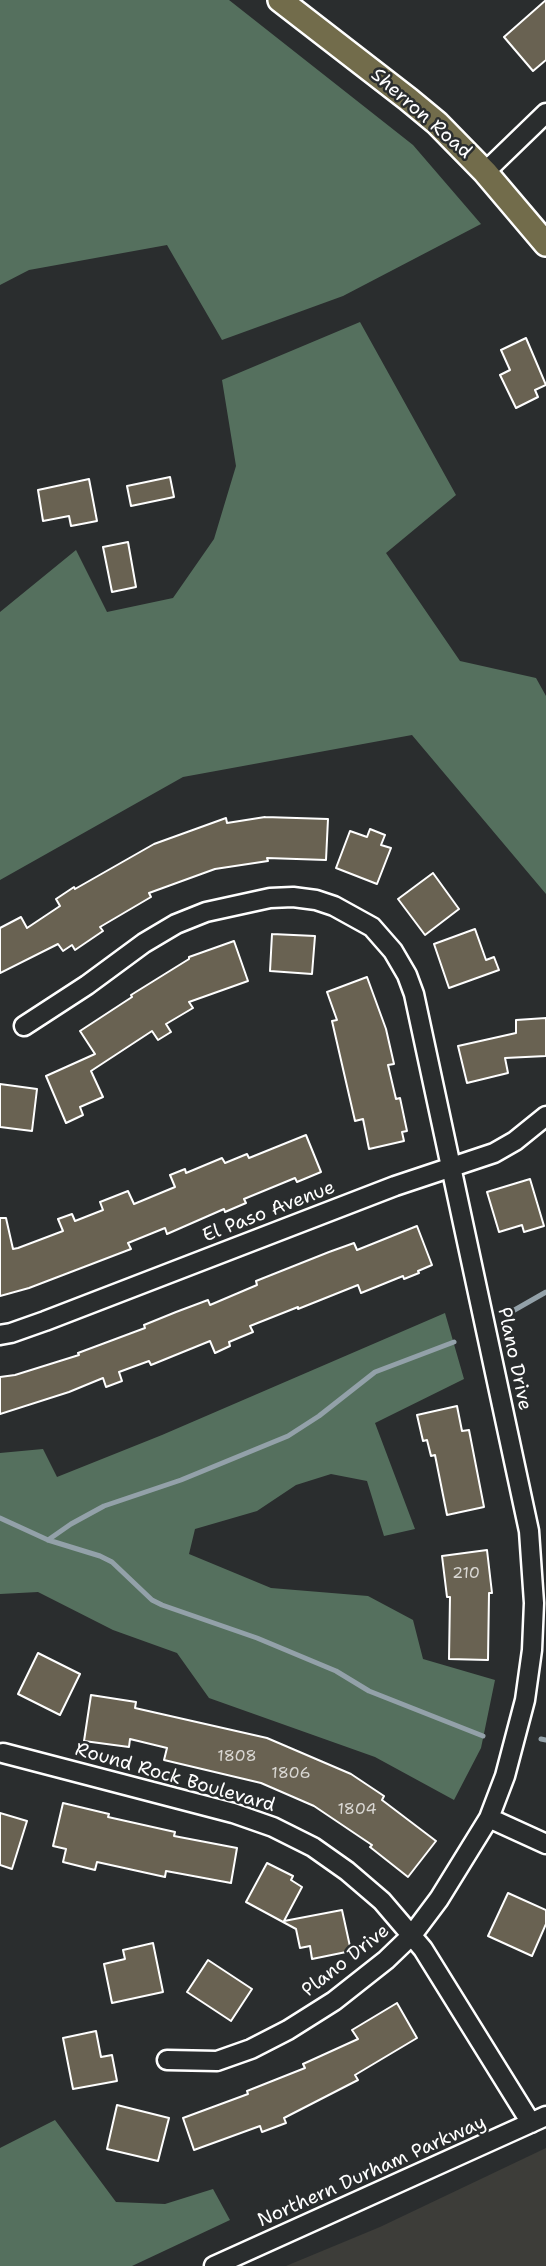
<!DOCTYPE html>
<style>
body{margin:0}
canvas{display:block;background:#2a2d2e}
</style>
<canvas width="546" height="2266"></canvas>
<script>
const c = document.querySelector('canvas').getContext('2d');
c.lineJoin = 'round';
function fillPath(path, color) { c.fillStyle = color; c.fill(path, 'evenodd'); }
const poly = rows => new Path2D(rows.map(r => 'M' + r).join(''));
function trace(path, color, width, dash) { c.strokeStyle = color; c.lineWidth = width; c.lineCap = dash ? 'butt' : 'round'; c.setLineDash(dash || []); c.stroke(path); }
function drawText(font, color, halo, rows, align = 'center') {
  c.font = font + ' "Shantell Sans",sans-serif'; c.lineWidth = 5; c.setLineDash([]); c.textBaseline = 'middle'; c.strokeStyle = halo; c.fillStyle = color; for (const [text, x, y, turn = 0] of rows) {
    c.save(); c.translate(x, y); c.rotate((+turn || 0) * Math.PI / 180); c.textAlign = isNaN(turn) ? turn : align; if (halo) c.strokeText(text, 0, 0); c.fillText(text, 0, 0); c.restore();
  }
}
const built = poly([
 [546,2148,546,2266,286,2266,380,2227]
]);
const green = poly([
 [0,0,229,0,413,145,481,224,343,296,222,340,167,245,29,270,0,285],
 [360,322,456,495,386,553,460,661,536,678,546,696,546,894,412,735,183,777,0,880,0,612,76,550,107,612,173,598,214,539,236,466,222,380],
 [445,1313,464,1379,375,1423,415,1529,384,1536,367,1481,331,1474,296,1485,257,1511,195,1529,189,1554,271,1588,368,1596,413,1620,423,1659,495,1680,481,1748,454,1800,375,1757,209,1698,177,1653,113,1630,38,1592,0,1594,0,1453,43,1449,57,1477,162,1435],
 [55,2120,116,2202,165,2204,213,2189,230,2220,132,2266,0,2266,0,2148]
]);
const stream = poly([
 [511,1312,546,1292],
 [0,1518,48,1540,100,1556,112,1562,152,1600,162,1605,257,1638,336,1671,369,1691,483,1736],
 [48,1540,71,1524,104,1506,181,1480,288,1436,319,1416,375,1372,454,1342],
 [541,1739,546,1740]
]);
const building = poly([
 [546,0,546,60,533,71,504,37,546,0],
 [526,338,546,385,535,390,538,397,516,408,500,375,510,370,501,350,526,338],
 [170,477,174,497,131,506,127,486,170,477],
 [89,479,97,521,71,526,69,516,43,521,38,490,89,479],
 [128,542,136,587,112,592,103,547,128,542],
 [265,817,328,819,326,860,267,858,268,861,215,869,149,893,151,897,100,927,103,931,75,950,72,945,63,951,58,944,0,973,0,928,21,917,27,928,60,906,56,899,74,887,75,889,154,844,226,818,227,823,265,817],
 [370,829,385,835,381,845,391,848,377,884,336,868,350,831,367,837,370,829],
 [433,873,459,909,425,935,398,899,433,873],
 [475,929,486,960,494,957,499,970,449,988,434,944,475,929],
 [272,934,315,936,312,974,270,971,272,934],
 [234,941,248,981,189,1002,193,1008,166,1024,171,1032,158,1040,152,1031,91,1071,103,1097,80,1107,83,1115,66,1123,46,1076,95,1054,80,1031,132,997,131,995,189,959,189,957,234,941],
 [367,977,386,1029,394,1064,388,1065,396,1099,400,1098,407,1131,402,1132,404,1141,369,1149,363,1119,355,1121,332,1021,337,1020,327,992,367,977],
 [546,1018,546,1056,505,1058,508,1073,467,1083,458,1046,516,1033,516,1020,546,1018],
 [0,1084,37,1089,32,1131,0,1127,0,1084],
 [306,1135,321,1172,297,1182,295,1178,244,1199,246,1203,225,1212,224,1209,167,1234,165,1228,128,1243,131,1249,29,1288,0,1296,0,1218,6,1218,13,1249,18,1248,63,1231,58,1219,72,1214,75,1221,103,1210,100,1202,128,1191,134,1204,175,1187,170,1175,185,1169,186,1173,222,1158,225,1163,247,1154,249,1158,306,1135],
 [530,1179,544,1226,524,1232,522,1225,499,1232,487,1192,530,1179],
 [417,1226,432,1265,418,1271,419,1273,404,1279,403,1276,361,1293,358,1285,298,1309,298,1307,250,1326,253,1332,229,1342,230,1346,215,1353,210,1341,151,1365,149,1361,119,1372,122,1381,106,1387,103,1378,69,1392,0,1414,0,1377,15,1375,79,1355,78,1353,145,1328,144,1325,176,1312,208,1300,210,1305,257,1285,256,1281,329,1252,354,1243,357,1250,417,1226],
 [457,1406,462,1431,469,1430,484,1507,447,1515,435,1455,431,1456,427,1440,423,1441,417,1415,457,1406],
 [487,1550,492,1593,489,1593,488,1660,449,1659,450,1597,447,1597,442,1556,487,1550],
 [38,1653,80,1674,60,1715,18,1694,38,1653],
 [91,1695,136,1702,135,1708,267,1738,351,1774,384,1796,382,1800,436,1841,408,1877,370,1847,372,1845,314,1806,261,1783,164,1760,167,1748,130,1739,129,1747,84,1741,91,1695],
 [63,1803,109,1814,108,1817,175,1832,174,1836,237,1848,231,1883,166,1871,165,1877,97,1862,95,1870,63,1862,66,1849,53,1846,63,1803],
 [0,1813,27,1821,12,1869,0,1865,0,1813],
 [267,1863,293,1876,291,1880,302,1887,284,1921,342,1910,351,1951,312,1959,310,1946,300,1948,296,1929,246,1902,267,1863],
 [508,1893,546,1910,546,1924,532,1956,488,1936,508,1893],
 [153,1943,163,1992,112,2003,104,1964,125,1959,123,1950,153,1943],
 [208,1960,252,1989,231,2021,187,1992,208,1960],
 [397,2003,417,2038,355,2075,358,2080,284,2118,286,2123,262,2132,260,2126,194,2150,183,2118,248,2094,247,2091,305,2068,303,2064,358,2039,352,2030,397,2003],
 [96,2031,101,2057,112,2055,117,2081,73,2089,63,2038,96,2031],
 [117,2105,169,2118,158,2161,107,2149,117,2105]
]);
const minor = poly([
 [485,172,546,113],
 [24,1026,87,985,144,943,176,924,206,912,270,898,293,897,316,900,334,906,372,927,393,951,407,975,414,994,529,1531,534,1603,532,1650,525,1700,505,1776,489,1818,439,1899,412,1935,386,1960,334,2001,288,2030,251,2049,217,2061,167,2060],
 [0,1335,11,1333,45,1321,395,1186,494,1153,515,1141,546,1116],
 [3,1753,233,1813,273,1827,313,1847,347,1871,382,1901,423,1949,531,2123],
 [489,1818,546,1844],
 [214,2266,546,2116]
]);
const major = poly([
 [280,0,408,99,437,123,485,172,546,244]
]);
const numberNames = [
 ["210",466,1574],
 ["1808",237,1757],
 ["1806",291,1774],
 ["1804",357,1810]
];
const streetNames = [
 ["Sherron Road",421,114,41],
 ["El Paso Avenue",269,1212,-21],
 ["Plano Drive",514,1359,78],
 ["Round Rock Boulevard",175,1778,16],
 ["Plano Drive",346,1961,-38],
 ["Northern Durham Parkway",372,2172,-24]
];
fillPath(built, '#3d3d39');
fillPath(green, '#55705e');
trace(stream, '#93a1a9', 5);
fillPath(building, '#696252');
trace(building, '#fff', 2);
trace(minor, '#fff', 23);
trace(major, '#fff', 28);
trace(minor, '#2a2d2e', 18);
trace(major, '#726c4b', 23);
drawText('16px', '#dad8d4', null, numberNames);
drawText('19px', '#fff', '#2a2d2e', streetNames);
</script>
